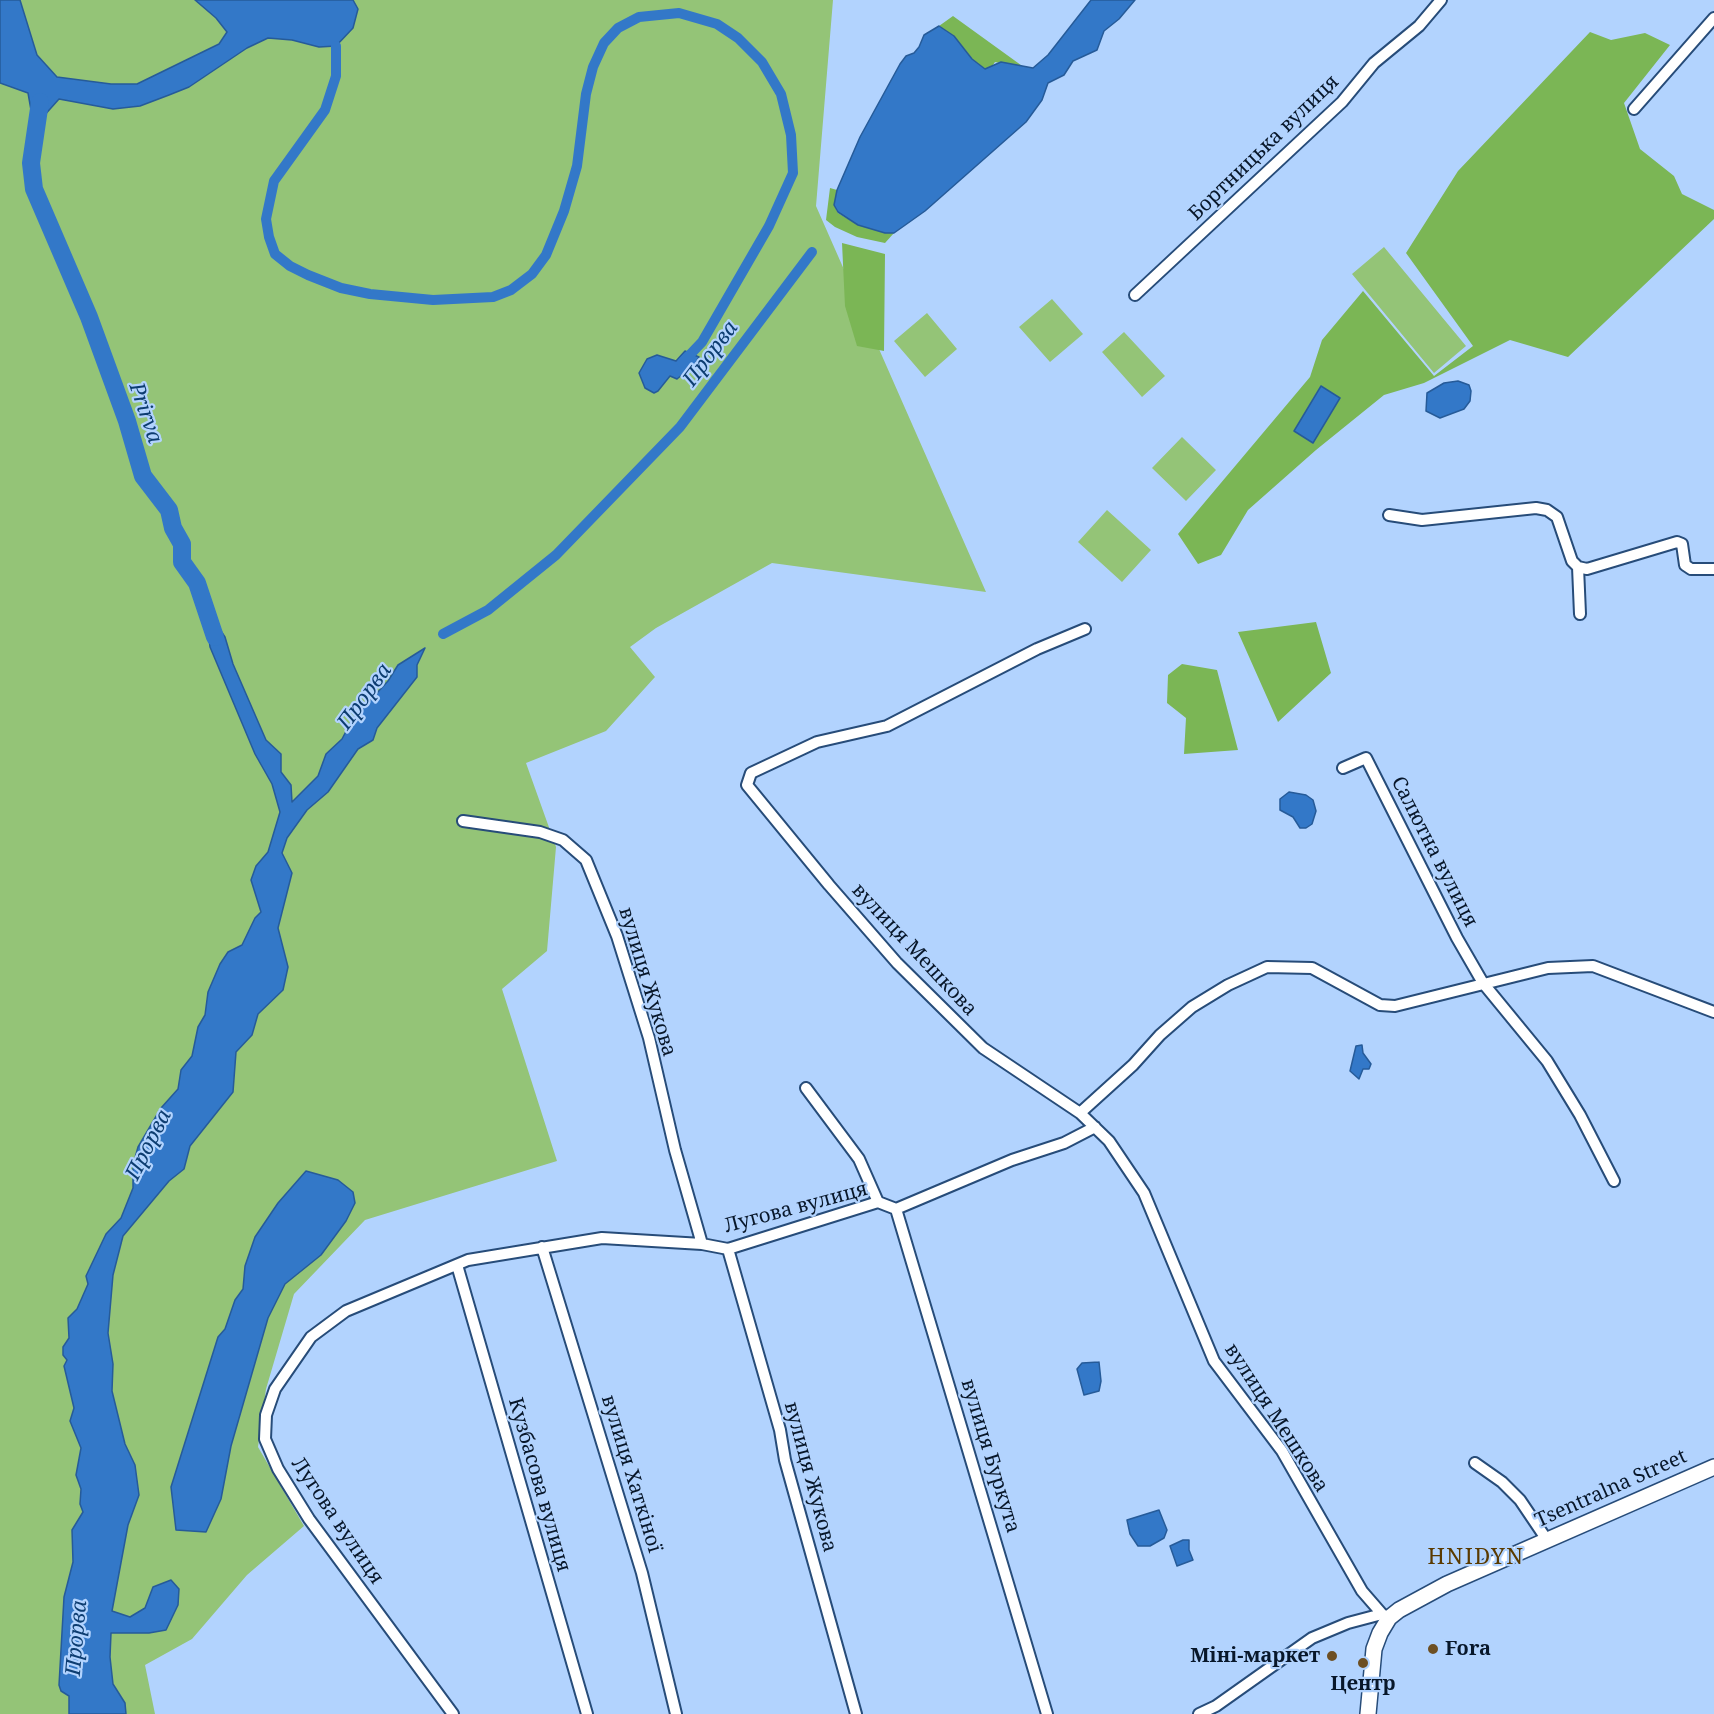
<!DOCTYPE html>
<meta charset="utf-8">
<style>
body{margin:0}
canvas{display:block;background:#b2d3fe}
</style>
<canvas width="1714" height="1714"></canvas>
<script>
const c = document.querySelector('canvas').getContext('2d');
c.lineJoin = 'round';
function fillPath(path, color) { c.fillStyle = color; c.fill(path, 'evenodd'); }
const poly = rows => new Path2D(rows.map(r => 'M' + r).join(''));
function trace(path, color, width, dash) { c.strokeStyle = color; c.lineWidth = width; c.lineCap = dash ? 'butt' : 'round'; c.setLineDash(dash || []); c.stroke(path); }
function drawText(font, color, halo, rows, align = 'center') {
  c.font = font + ' "Noto Serif",serif'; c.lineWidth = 4.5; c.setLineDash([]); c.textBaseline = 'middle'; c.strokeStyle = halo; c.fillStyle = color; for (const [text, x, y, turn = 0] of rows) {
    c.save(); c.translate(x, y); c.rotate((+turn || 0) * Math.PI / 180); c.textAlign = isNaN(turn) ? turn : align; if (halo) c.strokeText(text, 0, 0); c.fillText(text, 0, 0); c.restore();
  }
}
const green = poly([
 [0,0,833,0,816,206,986,592,772,563,656,628,630,647,655,677,606,731,526,763,556,847,547,951,502,989,557,1161,365,1220,294,1294,266,1389,258,1447,304,1526,247,1575,192,1639,145,1665,155,1714,0,1714],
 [1384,247,1466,346,1434,373,1352,274],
 [1052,299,1083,334,1050,362,1019,327],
 [927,313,957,349,925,377,894,341],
 [1124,332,1165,376,1142,397,1102,352],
 [1182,437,1216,470,1186,501,1152,468],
 [1107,510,1151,550,1122,582,1078,542]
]);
const forest = poly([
 [953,16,1025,68,995,62,991,68,985,69,972,59,954,36,939,26],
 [1590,32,1611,40,1645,33,1670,45,1624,103,1640,149,1674,176,1682,194,1714,210,1714,219,1568,357,1510,340,1424,383,1384,395,1316,450,1248,510,1221,555,1198,564,1178,534,1310,377,1322,340,1363,291,1434,376,1473,346,1406,253,1458,171],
 [830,188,837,190,834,205,838,213,858,225,885,233,894,233,885,243,857,237,835,227,826,220],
 [842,243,885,254,884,351,857,346,845,306],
 [1316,622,1331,673,1278,722,1238,632],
 [1182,664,1217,670,1238,750,1184,754,1186,718,1167,703,1168,675]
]);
const water = poly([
 [0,0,20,0,37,55,57,77,111,84,137,84,219,44,227,32,216,18,195,0,353,0,358,9,353,28,336,46,319,47,292,40,268,38,247,48,189,87,169,95,140,106,113,109,59,99,34,127,28,93,0,83,0,0],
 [1091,0,1135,0,1119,19,1104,31,1097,50,1073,61,1064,75,1048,83,1042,100,1026,122,925,211,894,233,885,233,858,225,838,212,834,205,837,190,860,137,900,64,906,56,914,53,919,47,924,35,939,26,954,36,972,59,985,69,1001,62,1033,68,1048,55,1091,0],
 [685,351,699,357,695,364,677,379,670,376,658,391,654,393,645,388,639,373,647,359,657,355,676,361,685,351],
 [1458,381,1469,385,1471,391,1470,401,1464,409,1440,418,1426,411,1427,393,1444,383,1458,381],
 [1321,386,1340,398,1313,443,1294,431,1321,386],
 [206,615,213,619,225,637,233,664,266,740,281,754,281,772,291,785,292,802,318,776,326,754,342,739,352,720,388,681,398,665,425,648,417,665,417,677,377,728,373,740,358,749,328,792,307,810,287,838,282,853,292,873,278,928,288,967,283,990,258,1014,252,1035,236,1052,233,1092,190,1146,184,1169,169,1181,123,1236,113,1275,108,1333,113,1364,112,1391,125,1444,135,1465,139,1495,128,1525,112,1611,130,1617,145,1608,153,1587,171,1580,179,1589,178,1605,166,1630,149,1633,111,1633,110,1657,113,1684,125,1703,126,1714,69,1714,69,1696,61,1691,59,1685,64,1597,73,1562,72,1530,83,1512,80,1504,81,1489,76,1475,81,1448,70,1421,74,1408,64,1366,67,1360,63,1355,63,1347,69,1338,68,1318,77,1309,88,1284,86,1276,106,1234,121,1218,133,1188,133,1165,138,1147,161,1108,178,1089,181,1070,192,1056,198,1027,205,1015,208,992,220,964,228,952,242,945,255,918,261,912,251,880,256,866,268,852,280,812,272,784,255,754,210,647,206,615],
 [1289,792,1306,795,1313,800,1316,811,1312,824,1306,828,1300,828,1293,817,1280,810,1280,799,1289,792],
 [1362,1045,1363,1053,1371,1064,1369,1069,1363,1069,1359,1079,1350,1071,1356,1046,1362,1045],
 [306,1171,338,1180,353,1192,355,1203,346,1221,321,1255,285,1284,268,1318,231,1446,221,1499,206,1532,176,1530,171,1487,218,1337,225,1329,235,1300,243,1289,245,1266,255,1237,278,1203,306,1171],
 [1099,1362,1101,1381,1099,1391,1084,1395,1077,1369,1082,1363,1099,1362],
 [1159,1510,1167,1530,1164,1538,1150,1546,1138,1546,1130,1534,1127,1520,1159,1510],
 [1183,1540,1189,1540,1189,1550,1193,1560,1177,1566,1170,1546,1183,1540]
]);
const canal = poly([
 [336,46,336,76,325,110,274,181,266,219,269,237,275,254,290,266,308,275,341,288,370,294,433,300,493,297,511,290,532,274,546,255,564,211,577,166,586,94,593,67,604,43,618,28,639,17,679,13,717,24,738,38,762,62,781,94,791,135,793,173,769,226,702,342,682,363],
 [443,634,488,610,556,555,680,427,812,252]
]);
const river = poly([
 [40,102,31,163,34,189,89,317,127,421,143,476,169,510,173,528,182,544,182,562,197,583,215,637]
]);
const street = poly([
 [1634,109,1714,18],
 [1135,295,1342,102,1374,63,1419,26,1441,0],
 [1389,515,1422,520,1536,508,1547,510,1557,517,1572,561,1578,567,1587,569,1677,542,1682,544,1685,565,1691,569,1714,569],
 [1578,567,1580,614],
 [1085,629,1037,649,887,726,817,742,751,773,747,785,829,885,897,963,983,1048,1080,1113,1109,1141,1144,1193,1214,1361,1282,1451,1362,1591,1382,1614],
 [1343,768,1366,758,1457,938,1483,983,1547,1061,1580,1115,1614,1181],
 [463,821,540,832,563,840,586,860,617,936,649,1038,675,1150,702,1244],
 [806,1088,859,1159,878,1202],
 [1080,1113,1133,1065,1160,1035,1192,1007,1228,985,1267,967,1312,968,1380,1005,1395,1006,1548,968,1593,966,1714,1012],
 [896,1209,1047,1714],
 [542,1247,642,1573,676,1714],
 [728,1249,780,1430,785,1460,856,1714],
 [457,1265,587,1714],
 [1475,1463,1502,1482,1520,1500,1547,1540],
 [453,1714,309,1519,278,1469,265,1439,266,1415,275,1389,311,1337,346,1311,468,1260,602,1238,702,1244,728,1249,878,1202,896,1209,1012,1160,1064,1143,1095,1127],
 [1199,1714,1216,1706,1312,1638,1348,1623,1382,1614,1387,1617]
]);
const secondary = poly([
 [1368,1714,1374,1649,1380,1633,1389,1618,1399,1610,1447,1584,1714,1467]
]);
const markers = [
 [1433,1649,6,"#6d4f23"],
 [1332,1656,6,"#6d4f23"],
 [1363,1663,6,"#6d4f23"]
];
const streetNames = [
 ["Бортницька вулиця",1264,148,-44],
 ["Салютна вулиця",1434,852,63],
 ["вулиця Мешкова",914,950,47],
 ["вулиця Жукова",647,982,73],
 ["Лугова вулиця",796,1208,-15],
 ["вулиця Мешкова",1276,1418,57],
 ["вулиця Буркута",990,1456,73],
 ["вулиця Хаткіної",631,1474,73],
 ["вулиця Жукова",810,1477,75],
 ["Кузбасова вулиця",539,1485,74],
 ["Tsentralna Street",1611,1489,-24],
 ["Лугова вулиця",337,1521,56]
];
const poiNames = [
 ["Fora",1445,1649],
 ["Міні-маркет",1320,1656,"right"],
 ["Центр",1363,1684,"center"]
];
const waterNames = [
 ["Прорва",711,354,-53],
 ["Prirva",145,413,71],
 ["Прорва",365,697,-54],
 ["Прорва",149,1145,-63],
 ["Прорва",77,1638,-85]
];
const quarterNames = [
 ["HNIDYN",1476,1558]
];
fillPath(green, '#94c477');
fillPath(forest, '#7bb655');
fillPath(water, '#3378c8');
trace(water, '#265b99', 1.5);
trace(canal, '#3378c8', 10);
trace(river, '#3378c8', 18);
trace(street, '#274c79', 14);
trace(secondary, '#274c79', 18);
trace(street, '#fff', 10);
trace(secondary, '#fff', 15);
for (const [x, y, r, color] of markers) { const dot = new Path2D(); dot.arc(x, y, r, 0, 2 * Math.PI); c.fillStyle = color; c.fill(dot); trace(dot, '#b2d3fe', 2); }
drawText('20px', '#08172a', '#b2d3fe', streetNames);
drawText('bold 20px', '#08172a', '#b2d3fe', poiNames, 'left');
drawText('italic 21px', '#0d3d71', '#b2d3fe', waterNames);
c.letterSpacing = '1.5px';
drawText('22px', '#5a3a00', '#b2d3fe', quarterNames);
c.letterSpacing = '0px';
</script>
